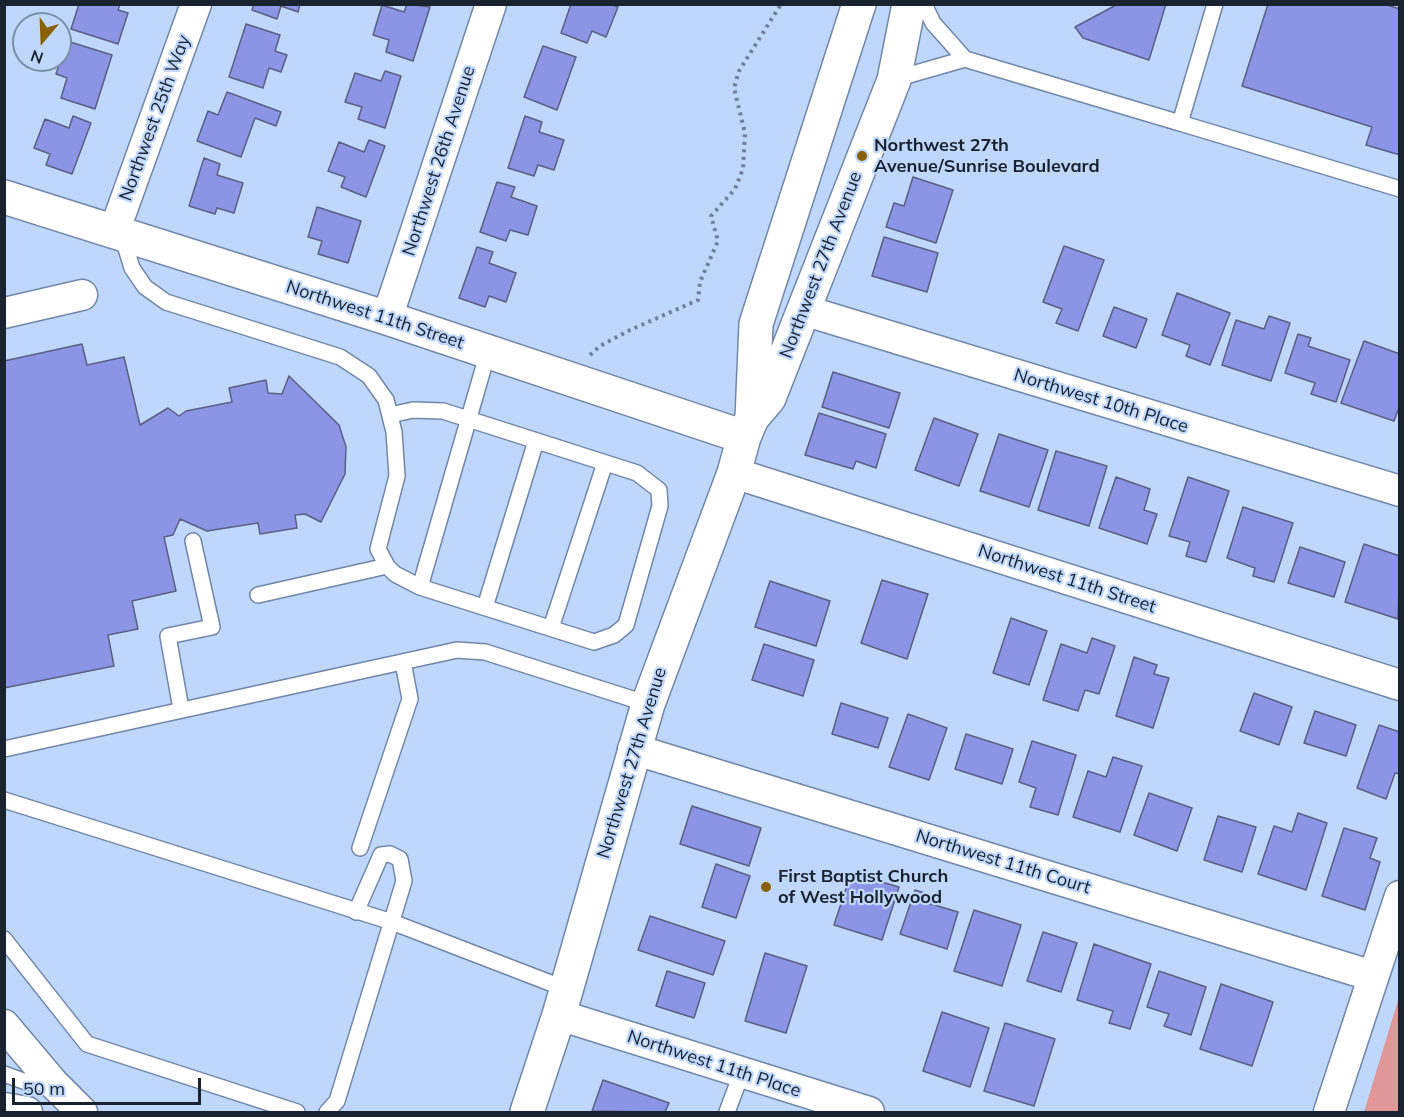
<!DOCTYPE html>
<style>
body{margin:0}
#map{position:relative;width:1404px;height:1117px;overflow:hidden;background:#bed7fb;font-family:Mulish,sans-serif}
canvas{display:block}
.frame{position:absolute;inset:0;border:6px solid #19222f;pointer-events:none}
.north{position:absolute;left:12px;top:12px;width:60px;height:60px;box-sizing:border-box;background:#bed7fb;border:2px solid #7c8fa9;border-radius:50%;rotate:199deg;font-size:16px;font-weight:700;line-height:24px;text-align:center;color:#19222f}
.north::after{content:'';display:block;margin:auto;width:21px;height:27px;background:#8a6001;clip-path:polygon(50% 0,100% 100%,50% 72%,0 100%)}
.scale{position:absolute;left:12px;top:1078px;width:189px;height:27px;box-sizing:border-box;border:3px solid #19222f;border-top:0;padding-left:8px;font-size:18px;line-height:21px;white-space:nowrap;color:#19222f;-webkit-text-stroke:4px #bed7fb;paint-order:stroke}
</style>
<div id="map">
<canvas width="1404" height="1117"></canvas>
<div class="frame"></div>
<div class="north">N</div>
<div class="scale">50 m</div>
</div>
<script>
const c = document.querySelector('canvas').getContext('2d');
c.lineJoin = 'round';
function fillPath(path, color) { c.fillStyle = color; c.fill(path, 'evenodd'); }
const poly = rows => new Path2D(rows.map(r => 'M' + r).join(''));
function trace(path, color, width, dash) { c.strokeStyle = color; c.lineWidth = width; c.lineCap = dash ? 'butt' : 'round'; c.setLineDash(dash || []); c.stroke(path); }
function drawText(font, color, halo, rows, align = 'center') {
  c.font = font + ' Mulish,sans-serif'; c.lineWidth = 4.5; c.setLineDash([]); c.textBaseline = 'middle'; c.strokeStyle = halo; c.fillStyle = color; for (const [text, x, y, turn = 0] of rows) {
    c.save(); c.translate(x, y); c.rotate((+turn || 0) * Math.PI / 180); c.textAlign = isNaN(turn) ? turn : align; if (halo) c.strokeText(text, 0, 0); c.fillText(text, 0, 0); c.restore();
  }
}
const green = poly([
 [1399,997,1399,1112,1364,1112]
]);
const building = poly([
 [79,4,120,4,118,10,128,13,118,44,71,29,79,4],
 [254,4,300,4,298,12,281,6,277,19,252,10,254,4],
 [407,4,430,7,413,61,386,52,389,40,373,35,382,5,404,12,407,4],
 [571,4,610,4,618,7,606,37,592,31,587,43,561,33,571,4],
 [1118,4,1166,4,1149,60,1083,38,1075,27,1118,4],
 [1268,4,1384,4,1400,9,1400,155,1366,145,1372,127,1242,86,1268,4],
 [246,24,280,35,275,51,287,55,281,72,269,68,263,88,229,77,246,24],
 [67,41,112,55,95,109,61,98,67,78,56,74,67,41],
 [543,46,576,57,557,110,524,97,543,46],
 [385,71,401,76,385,128,358,119,362,107,345,102,355,73,381,81,385,71],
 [227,92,281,112,276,126,255,118,241,157,197,141,208,111,218,115,227,92],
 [73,116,91,123,72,174,46,165,50,154,34,148,45,119,69,128,73,116],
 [525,116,542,122,539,132,564,140,554,170,538,165,534,176,508,168,525,116],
 [369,140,385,146,366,197,341,187,345,177,328,171,339,142,364,152,369,140],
 [204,158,220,164,217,175,243,183,234,213,217,208,215,214,189,206,204,158],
 [913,177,953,190,936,243,886,227,894,203,904,206,913,177],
 [497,182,515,187,511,197,537,206,528,235,510,230,506,241,480,232,497,182],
 [317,207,361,221,348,263,318,254,322,241,308,237,317,207],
 [884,237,938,253,927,292,872,276,884,237],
 [1064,246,1104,260,1078,331,1056,323,1062,309,1043,302,1064,246],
 [477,247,493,252,489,263,516,273,506,302,489,296,485,307,459,298,477,247],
 [1177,293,1230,313,1210,365,1186,356,1190,345,1162,335,1177,293],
 [1114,307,1147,319,1136,348,1103,336,1114,307],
 [1269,316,1290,323,1271,381,1222,365,1236,320,1264,329,1269,316],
 [1298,334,1311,338,1308,346,1350,360,1336,402,1311,394,1315,383,1285,373,1298,334],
 [1364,341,1400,354,1400,405,1394,421,1341,403,1364,341],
 [82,344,87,365,124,357,140,425,168,408,179,416,186,411,232,402,229,388,266,380,268,393,282,394,289,376,339,425,346,447,345,474,321,522,305,514,295,515,297,528,260,534,258,523,207,531,180,519,173,535,164,537,176,591,132,601,138,629,108,635,114,666,4,688,4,361,82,344],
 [833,372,900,393,889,428,822,407,833,372],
 [819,413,886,434,876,468,856,461,853,469,805,455,819,413],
 [934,418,978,434,959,486,915,470,934,418],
 [999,434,1048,450,1029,507,980,491,999,434],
 [1056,451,1107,466,1089,526,1038,510,1056,451],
 [1116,477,1150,489,1144,510,1157,514,1147,544,1099,528,1116,477],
 [1188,477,1229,491,1206,562,1186,556,1190,542,1169,536,1188,477],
 [1243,507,1293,523,1274,582,1253,576,1255,568,1227,558,1243,507],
 [1364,544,1400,556,1398,619,1345,602,1364,544],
 [1300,547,1345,562,1334,597,1288,583,1300,547],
 [882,580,928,594,907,659,861,643,882,580],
 [770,581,830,601,816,646,755,627,770,581],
 [1011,618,1047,631,1029,685,993,673,1011,618],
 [1092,638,1115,646,1099,694,1085,690,1078,711,1043,700,1061,644,1087,653,1092,638],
 [764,644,814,660,803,696,752,680,764,644],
 [1134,657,1157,665,1154,674,1169,678,1153,728,1116,716,1134,657],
 [1254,693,1292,707,1279,745,1240,731,1254,693],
 [841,703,888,718,878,748,832,734,841,703],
 [1315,711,1356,725,1346,756,1304,743,1315,711],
 [908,714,947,728,929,780,889,767,908,714],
 [1379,725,1400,732,1400,774,1395,773,1386,799,1357,788,1379,725],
 [966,734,1013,749,1002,784,955,769,966,734],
 [1032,741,1076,755,1058,815,1030,807,1036,788,1019,782,1032,741],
 [1113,757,1142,766,1120,832,1073,817,1088,771,1106,777,1113,757],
 [1149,793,1192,808,1177,851,1134,835,1149,793],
 [692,806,761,828,749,866,680,844,692,806],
 [1298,813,1327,823,1306,890,1258,874,1274,826,1292,832,1298,813],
 [1218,816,1256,827,1242,872,1204,860,1218,816],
 [1344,828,1377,838,1370,858,1380,862,1365,910,1322,896,1344,828],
 [716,864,750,876,736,918,702,907,716,864],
 [851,873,899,887,882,940,834,925,851,873],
 [915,890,931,895,928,903,958,912,947,949,900,934,915,890],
 [974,910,1021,925,1002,986,954,971,974,910],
 [650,916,725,941,713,975,638,950,650,916],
 [1043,932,1077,943,1061,992,1027,981,1043,932],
 [1094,944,1151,964,1130,1029,1109,1023,1113,1011,1077,1000,1094,944],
 [765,953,807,966,786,1033,745,1021,765,953],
 [667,971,705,983,694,1018,656,1006,667,971],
 [1159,971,1206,987,1191,1035,1164,1026,1169,1014,1147,1007,1159,971],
 [1221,984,1273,1002,1252,1066,1200,1049,1221,984],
 [942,1012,989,1028,970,1087,923,1071,942,1012],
 [1005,1023,1055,1039,1034,1106,984,1091,1005,1023],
 [603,1080,669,1103,665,1112,592,1111,603,1080]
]);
const path = poly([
 [590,355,600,346,630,330,698,300,700,282,718,241,711,216,735,189,743,169,745,133,734,88,739,71,781,4]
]);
const service = poly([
 [924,4,933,23,965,59],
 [895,79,965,59,1180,123,1215,4],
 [1180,123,1400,189],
 [122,235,132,268,145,287,166,302,340,357,369,376,386,400,394,432,397,476,378,549,387,566,395,574,420,587,594,642,614,635,626,625,660,506,659,490,637,473,443,411,413,410,390,415],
 [420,587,488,352],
 [258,595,387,566],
 [485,607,536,441],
 [551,628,605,463],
 [181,709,168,636,212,627,193,541],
 [4,749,457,650,485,652,648,704],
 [4,800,392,922,566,989],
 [360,848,410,699,403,662],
 [4,939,87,1044,297,1112],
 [4,1074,26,1082,53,1083],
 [327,1112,337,1101,404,881,400,859,390,854,381,855,356,912],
 [727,1112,742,1072]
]);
const minor = poly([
 [114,232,196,4],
 [803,310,1400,491],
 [4,313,82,295],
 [387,318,491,4],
 [734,473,1400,685],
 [633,749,1373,976],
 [559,1015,869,1112],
 [4,1025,53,1083,82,1112],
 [4,1108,27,1112],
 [1329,1112,1400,896]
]);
const tertiary = poly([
 [4,197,387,318,744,437],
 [752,418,756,324,859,4],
 [527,1112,559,1015,648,704,734,473,744,437,752,418,769,398,894,80,909,4]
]);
const markers = [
 [862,156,6,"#8a6001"],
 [766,887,6,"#8a6001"]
];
const streetNames = [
 ["Northwest 25th Way",155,118,-70],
 ["Northwest 26th Avenue",439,161,-72],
 ["Northwest 27th Avenue",821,265,-69],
 ["Northwest 11th Street",375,315,18],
 ["Northwest 10th Place",1101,401,17],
 ["Northwest 11th Street",1067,579,18],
 ["Northwest 27th Avenue",632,763,-73],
 ["Northwest 11th Court",1003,862,17],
 ["Northwest 11th Place",714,1064,18]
];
const poiNames = [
 ["Northwest 27th",874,146],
 ["Avenue/Sunrise Boulevard",874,167],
 ["First Baptist Church",778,877],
 ["of West Hollywood",778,898]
];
fillPath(green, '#e09798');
fillPath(building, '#8b94e5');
trace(building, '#5b6083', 1.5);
trace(service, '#7187a8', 18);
trace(minor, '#7187a8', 33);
trace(tertiary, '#7187a8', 36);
trace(path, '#6f8099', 4, [3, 4.5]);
trace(service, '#fff', 15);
trace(minor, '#fff', 30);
trace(tertiary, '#fff', 33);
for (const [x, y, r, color] of markers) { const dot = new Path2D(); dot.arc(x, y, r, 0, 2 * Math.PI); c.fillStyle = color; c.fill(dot); trace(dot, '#bed7fb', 2); }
drawText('18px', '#19222f', '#bed7fb', streetNames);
drawText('bold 18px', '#19222f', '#bed7fb', poiNames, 'left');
</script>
